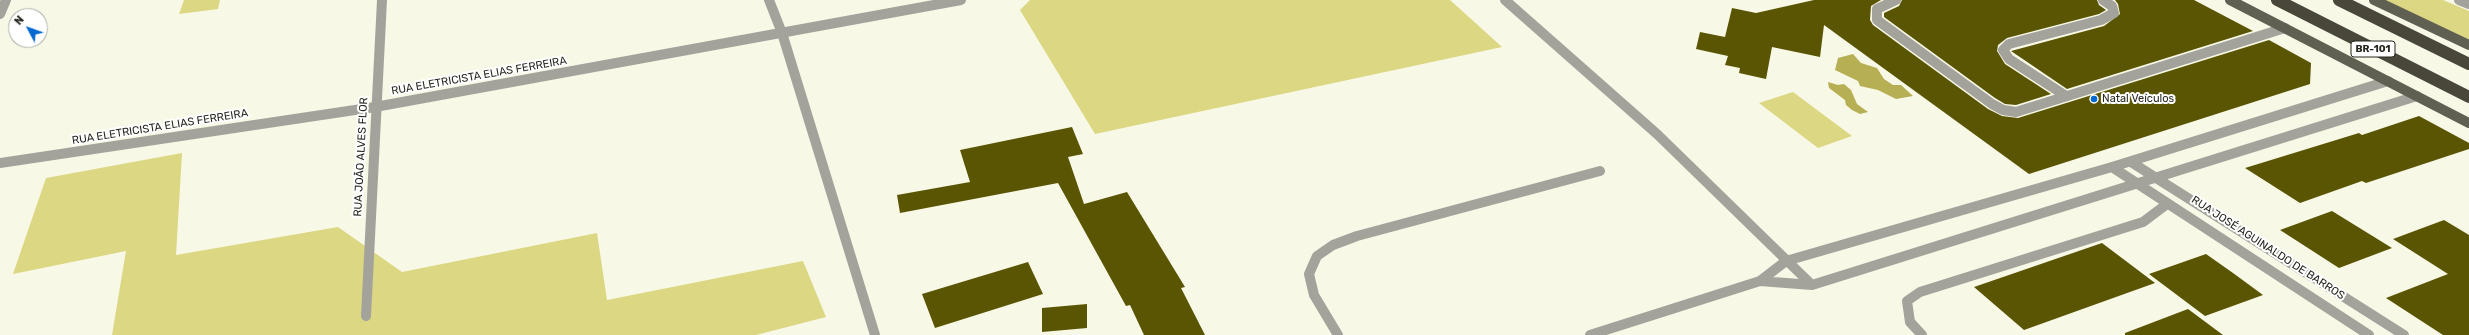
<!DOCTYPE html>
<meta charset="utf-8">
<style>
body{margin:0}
#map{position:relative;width:2469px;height:335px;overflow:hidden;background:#f8f8e6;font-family:Rubik,sans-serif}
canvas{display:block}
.north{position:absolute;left:8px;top:8px;width:40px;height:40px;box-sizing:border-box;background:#fff;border:1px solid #a9a9a6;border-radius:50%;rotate:311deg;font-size:11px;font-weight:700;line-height:16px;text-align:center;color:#272720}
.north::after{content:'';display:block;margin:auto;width:14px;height:18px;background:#0069d1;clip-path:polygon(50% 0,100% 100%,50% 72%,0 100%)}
</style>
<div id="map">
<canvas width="2469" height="335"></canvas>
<div class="north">N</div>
</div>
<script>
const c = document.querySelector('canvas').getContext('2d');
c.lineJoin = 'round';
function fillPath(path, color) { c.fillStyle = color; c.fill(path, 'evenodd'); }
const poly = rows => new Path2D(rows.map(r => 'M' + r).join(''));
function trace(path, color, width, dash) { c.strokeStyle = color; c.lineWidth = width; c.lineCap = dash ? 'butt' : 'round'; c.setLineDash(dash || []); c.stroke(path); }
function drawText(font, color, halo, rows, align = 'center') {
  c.font = font + ' Rubik,sans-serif'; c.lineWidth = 4; c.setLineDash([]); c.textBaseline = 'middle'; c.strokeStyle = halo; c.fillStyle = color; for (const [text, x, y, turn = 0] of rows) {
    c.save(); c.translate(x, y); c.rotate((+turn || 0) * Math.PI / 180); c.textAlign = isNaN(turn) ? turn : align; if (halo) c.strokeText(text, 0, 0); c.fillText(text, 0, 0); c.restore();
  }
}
const green = poly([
 [184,0,220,0,218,9,179,14],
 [1030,0,1450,0,1502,47,1095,134,1020,10],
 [2378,0,2443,0,2469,11,2469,43],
 [1793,92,1852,136,1818,148,1759,103],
 [182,153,176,255,338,227,402,272,597,233,607,300,803,261,826,317,756,335,112,335,126,251,13,274,46,178]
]);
const water = poly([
 [1853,54,1861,63,1877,68,1884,79,1893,85,1901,85,1913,96,1896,99,1878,90,1860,86,1858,81,1835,70,1838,58],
 [1828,82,1838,85,1844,84,1851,90,1857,104,1868,112,1860,114,1852,110,1846,105,1845,100,1829,88]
]);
const building = poly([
 [1814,0,1881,0,1871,6,1870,20,1873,25,1988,109,2002,116,2018,118,2269,40,2311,63,2310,84,2029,174,1824,25,1820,57,1772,47,1766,79,1739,73,1740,68,1725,65,1728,56,1696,49,1700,32,1725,37,1732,8,1756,13],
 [1902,0,2097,0,2099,5,2106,10,2099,14,2007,38,1998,45,1997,51,2005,64,2051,94,2016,105,2005,104,1995,98,1884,17,1884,13,1899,6],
 [2115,0,2194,0,2253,31,2067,89,2011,51,2104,26,2120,14,2118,4],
 [2419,116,2469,143,2469,149,2366,183,2362,181,2300,203,2245,168,2359,133,2362,135],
 [1072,127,1083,154,1068,157,1084,204,1127,192,1185,287,1181,288,1205,335,1144,335,1130,305,1126,306,1058,183,900,213,897,195,970,182,960,150],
 [2332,211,2392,248,2339,268,2280,230],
 [2444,220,2469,235,2469,335,2443,335,2386,298,2448,274,2393,239],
 [2102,243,2155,283,2024,330,1974,287],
 [2206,254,2233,273,2263,295,2205,316,2149,274],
 [1028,262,1043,294,935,328,922,294],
 [1087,304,1087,328,1042,332,1042,308],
 [2188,309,2223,335,2125,335,2125,333]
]);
const minor = poly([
 [769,0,782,33,875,335],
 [1505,0,1657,134,1812,285],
 [1896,0,1877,9,1877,20,1992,104,2003,110,2016,112,2285,28],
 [2459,0,2469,4],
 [0,14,6,0],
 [2066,96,2009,59,2003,50,2009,44,2101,20,2114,13,2112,6,2103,0],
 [2131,162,2404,335],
 [0,163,375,107,961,0],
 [2112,167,2369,335],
 [1760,281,1786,261,2112,167,2388,81],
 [366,316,382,0],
 [1338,335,1314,295,1309,274,1317,256,1333,245,1357,236,1600,171],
 [1590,335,1760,281,1812,285,2417,96],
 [1922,335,1910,322,1907,301,1920,292,2143,222,2167,204]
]);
const major = poly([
 [2230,0,2469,123],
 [2374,0,2469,45]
]);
const highway = poly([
 [2277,0,2469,97],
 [2339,0,2469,64]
]);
const markers = [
 [2094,99,4,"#0069d1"]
];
const shields = [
 [2373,49,44]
];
const shieldNames = [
 ["BR-101",2373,49]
];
const streetNames = [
 ["RUA ELETRICISTA ELIAS FERREIRA",479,76,-10],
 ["RUA ELETRICISTA ELIAS FERREIRA",160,127,-9],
 ["RUA JOÃO ALVES FLOR",361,157,-87],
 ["RUA JOSÉ AGUINALDO DE BARROS",2268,248,33]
];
const poiNames = [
 ["Natal Veículos",2102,99]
];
fillPath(green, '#dcd782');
fillPath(water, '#b6af53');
fillPath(building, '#5a5503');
trace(minor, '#a3a39c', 10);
trace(major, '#5f5f52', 10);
trace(highway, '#484739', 12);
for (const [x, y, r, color] of markers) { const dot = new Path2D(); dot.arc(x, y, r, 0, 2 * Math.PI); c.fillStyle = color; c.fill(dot); trace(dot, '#fff', 1.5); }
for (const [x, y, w] of shields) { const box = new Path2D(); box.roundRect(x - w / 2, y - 8, w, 16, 3); c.fillStyle = '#fff'; c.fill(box); trace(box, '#272720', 1); }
drawText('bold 10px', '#272720', null, shieldNames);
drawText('11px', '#272720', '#fff', streetNames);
drawText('11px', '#272720', '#fff', poiNames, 'left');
</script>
